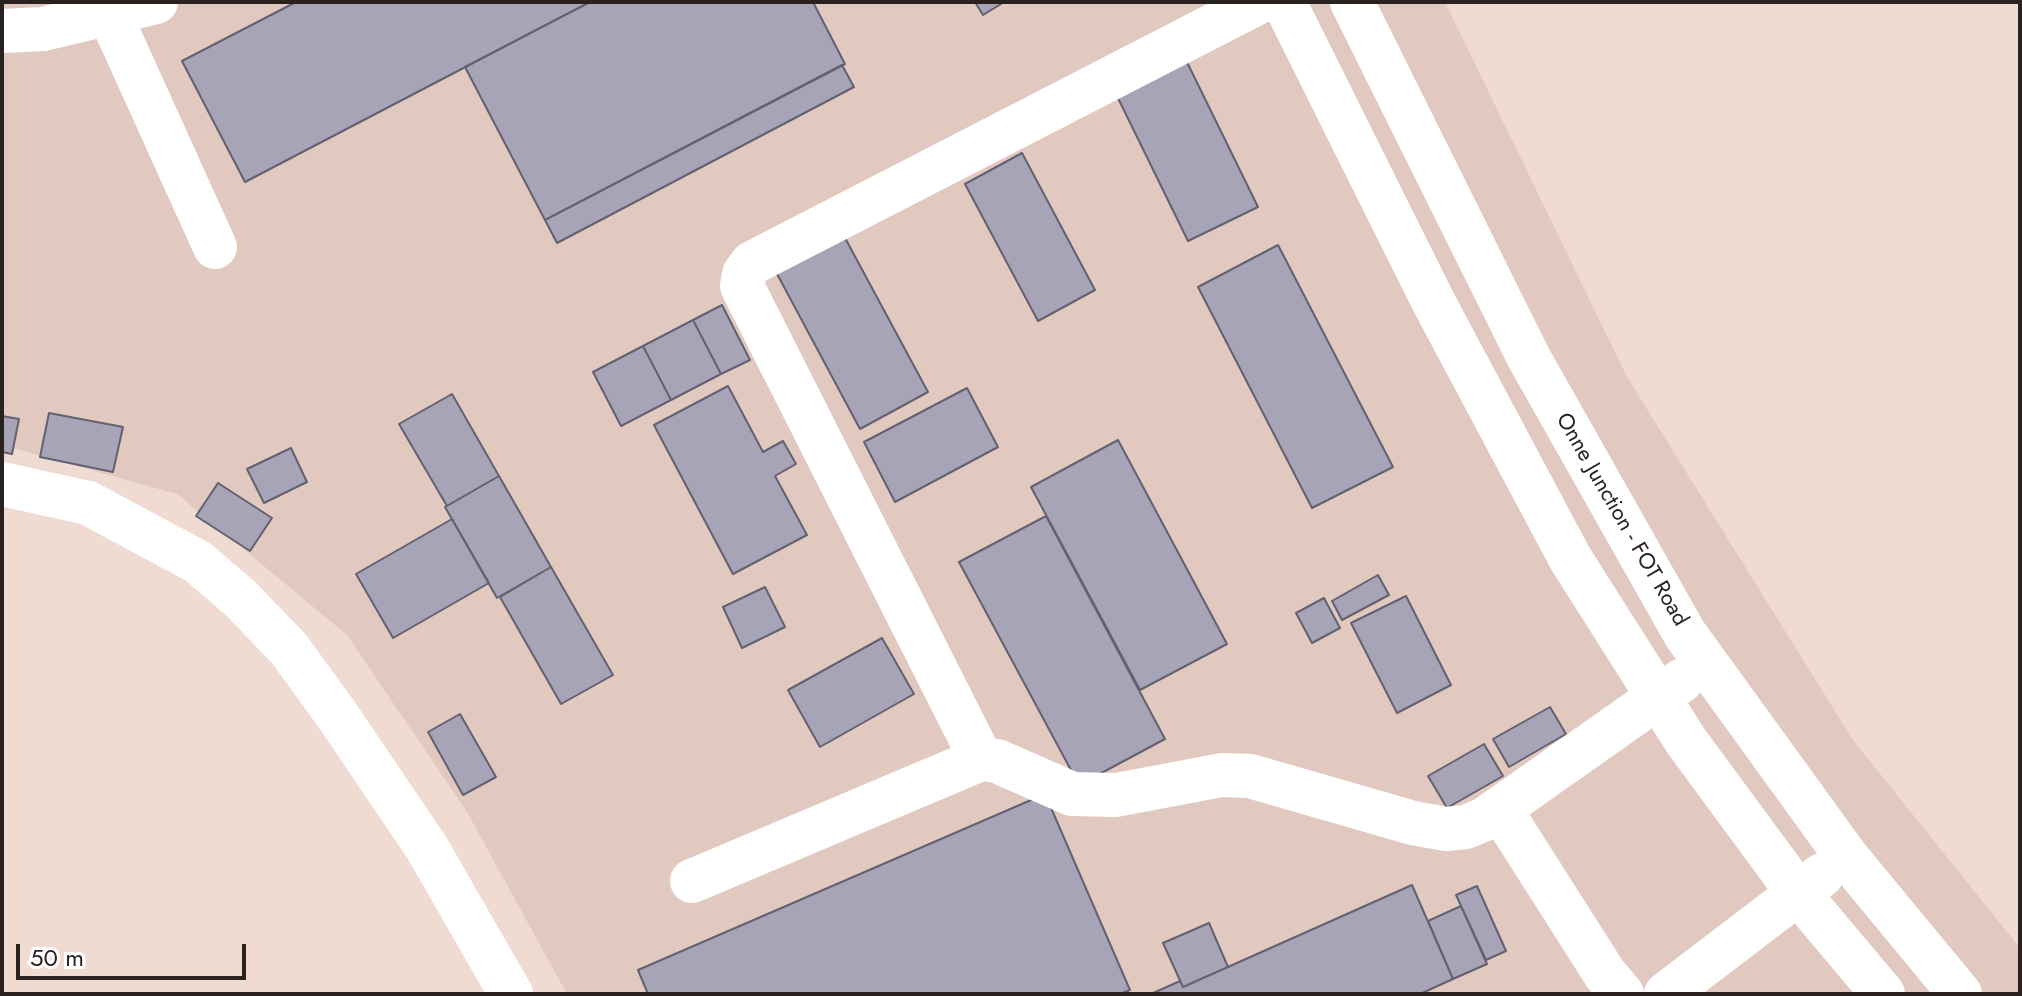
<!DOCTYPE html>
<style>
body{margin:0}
#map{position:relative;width:2022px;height:996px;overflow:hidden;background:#efdbd1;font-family:Jost,sans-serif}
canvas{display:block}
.frame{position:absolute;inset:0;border:4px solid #29221e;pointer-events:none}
.scale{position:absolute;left:16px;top:944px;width:230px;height:36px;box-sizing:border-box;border:4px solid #29221e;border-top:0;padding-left:10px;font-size:24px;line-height:28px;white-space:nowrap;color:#29221e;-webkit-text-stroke:6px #fff;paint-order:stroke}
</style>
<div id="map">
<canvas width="2022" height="996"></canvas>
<div class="frame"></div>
<div class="scale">50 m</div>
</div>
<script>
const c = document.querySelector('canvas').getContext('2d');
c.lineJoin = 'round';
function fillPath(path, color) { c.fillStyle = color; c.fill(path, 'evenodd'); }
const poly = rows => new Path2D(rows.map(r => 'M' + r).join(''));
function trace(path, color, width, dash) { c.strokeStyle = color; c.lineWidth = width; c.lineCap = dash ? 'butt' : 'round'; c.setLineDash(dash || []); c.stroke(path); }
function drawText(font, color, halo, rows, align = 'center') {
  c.font = font + ' Jost,sans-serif'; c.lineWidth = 6; c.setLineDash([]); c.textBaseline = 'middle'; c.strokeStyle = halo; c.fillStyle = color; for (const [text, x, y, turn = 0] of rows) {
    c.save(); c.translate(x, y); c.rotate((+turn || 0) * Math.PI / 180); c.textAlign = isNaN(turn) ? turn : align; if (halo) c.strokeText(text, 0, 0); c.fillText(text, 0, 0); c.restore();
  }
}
const industrial = poly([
 [2,2,1445,2,1627,377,1853,740,2020,948,2020,994,567,994,467,812,347,635,177,494,2,445]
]);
const building = poly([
 [296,2,590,2,245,182,182,61,296,2],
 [590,2,813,2,845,64,545,220,465,67,590,2],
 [975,2,1000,2,1001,4,983,15,975,2],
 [1185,58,1258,207,1188,241,1115,92,1185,58],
 [842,65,854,87,557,243,545,220,842,65],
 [1022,153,1095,290,1038,321,965,184,1022,153],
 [844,236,928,392,860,429,776,272,844,236],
 [1278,245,1393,467,1312,508,1198,287,1278,245],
 [722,305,750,360,721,374,693,320,722,305],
 [693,320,721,374,671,400,643,346,693,320],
 [643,346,671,400,621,426,593,372,643,346],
 [728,386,763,452,783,441,796,464,775,476,807,535,733,574,654,425,728,386],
 [967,388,998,447,895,502,864,442,967,388],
 [452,394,499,476,447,506,399,424,452,394],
 [49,413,123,427,113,472,40,457,49,413],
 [2,416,19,419,12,454,2,452,2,416],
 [1118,440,1227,644,1140,690,1031,487,1118,440],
 [291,448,307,482,264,503,247,469,291,448],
 [499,476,551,567,497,598,445,507,499,476],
 [218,483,272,518,250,551,196,516,218,483],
 [1046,516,1165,739,1079,785,959,562,1046,516],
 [452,519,489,583,393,638,356,574,452,519],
 [551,567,613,675,561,704,500,597,551,567],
 [1378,575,1389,595,1342,620,1332,601,1378,575],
 [765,587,785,627,742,648,723,607,765,587],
 [1406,596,1451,685,1397,713,1351,623,1406,596],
 [1324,598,1340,628,1312,643,1296,613,1324,598],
 [882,638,914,694,820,747,788,690,882,638],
 [1550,707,1566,734,1509,767,1493,739,1550,707],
 [460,714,496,777,463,795,428,732,460,714],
 [1484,744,1503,776,1447,808,1428,776,1484,744],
 [1045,794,1130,990,1120,994,648,994,638,970,1045,794],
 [1412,885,1453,979,1420,994,1151,994,1180,981,1183,987,1412,885],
 [1477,886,1506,951,1486,960,1456,895,1477,886],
 [1461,906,1487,964,1453,979,1428,921,1461,906],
 [1209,923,1228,967,1183,987,1163,943,1209,923]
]);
const minor = poly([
 [1284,2,1433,301,1570,558,1686,741,1798,893,1883,994],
 [1352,2,1529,358,1685,634,1846,856,1960,994],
 [110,15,215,247],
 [2,31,43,29,156,2],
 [2,484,88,503,198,562,241,599,289,649,337,715,427,848,511,994],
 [981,759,742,286,744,274,752,263,1259,2],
 [1500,809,1605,974,1622,994],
 [692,881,981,759,997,761,1072,794,1116,795,1222,775,1250,776,1413,823,1446,829,1466,827,1485,819,1681,681],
 [1666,994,1822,875]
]);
const streetNames = [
 ["Onne Junction - FOT Road",1621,520,60]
];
fillPath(industrial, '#e1c9c0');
fillPath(building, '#a8a4b7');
trace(building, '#636070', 2);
trace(minor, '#fff', 44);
drawText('22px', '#29221e', '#fff', streetNames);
</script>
